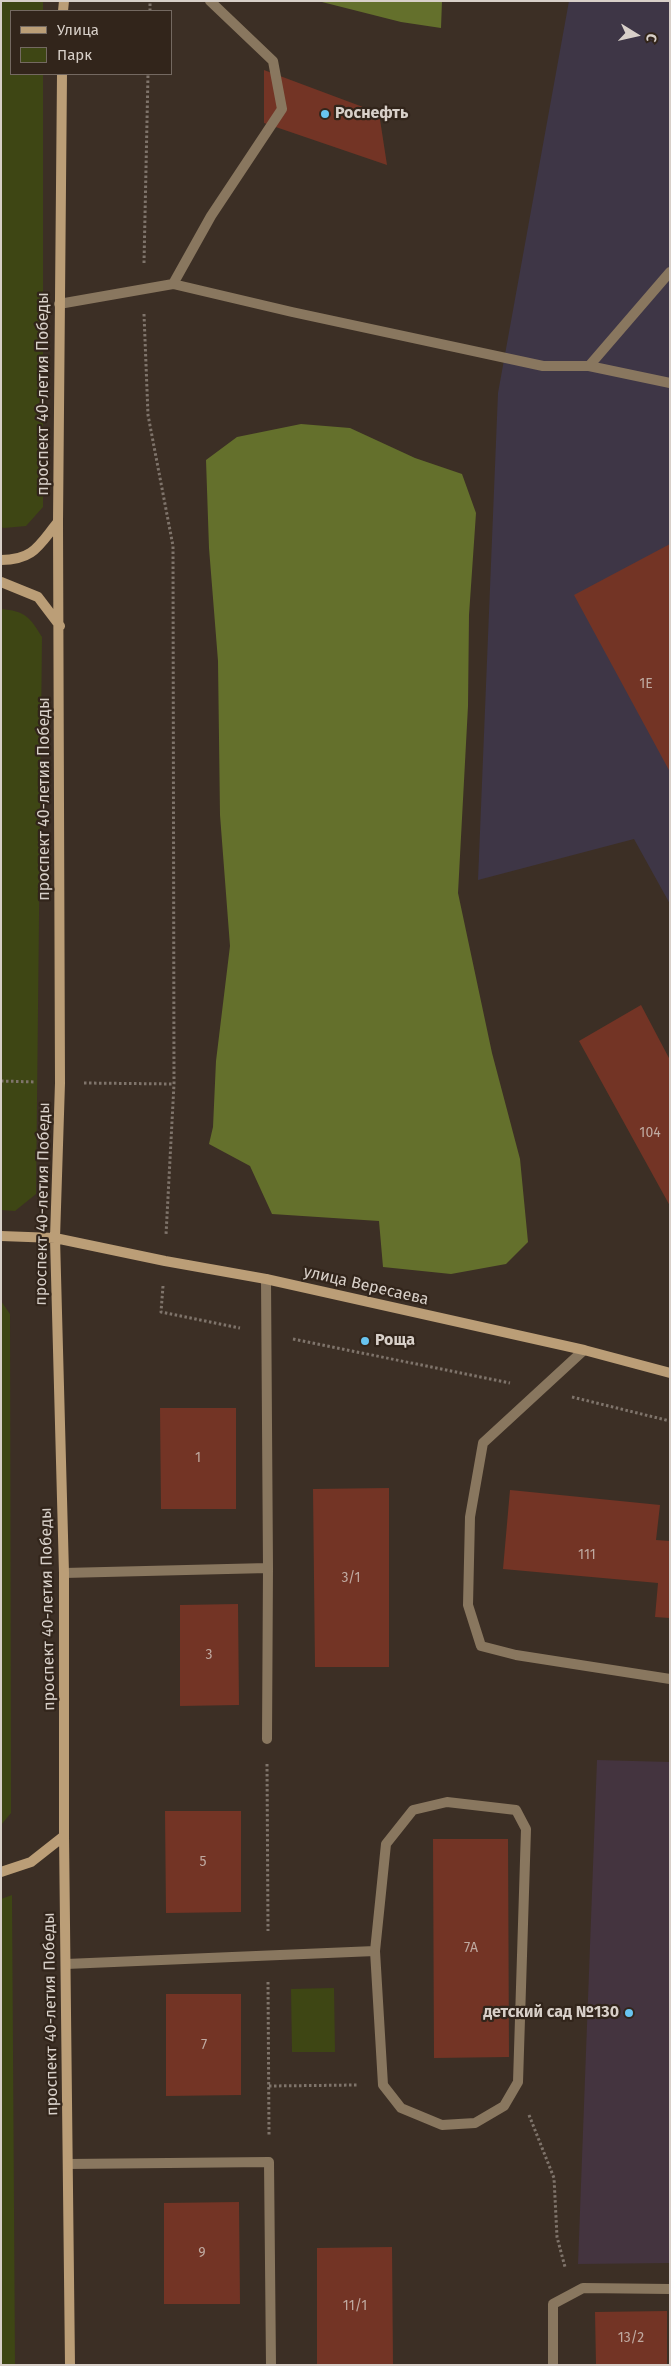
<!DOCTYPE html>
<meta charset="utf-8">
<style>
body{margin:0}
#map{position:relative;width:671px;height:2366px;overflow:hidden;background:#3c2f25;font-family:"Fira Sans",sans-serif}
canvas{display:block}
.frame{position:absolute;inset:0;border:2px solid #d8d0c9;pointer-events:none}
.legend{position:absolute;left:10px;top:10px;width:162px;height:65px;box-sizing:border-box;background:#32251b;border:1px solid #746961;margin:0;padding:6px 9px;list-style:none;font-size:15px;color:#d8d0c9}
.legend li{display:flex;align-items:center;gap:10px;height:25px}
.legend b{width:25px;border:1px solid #746961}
.north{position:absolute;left:611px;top:10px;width:50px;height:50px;-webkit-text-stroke:4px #32251b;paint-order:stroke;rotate:100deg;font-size:14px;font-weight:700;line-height:20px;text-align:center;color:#d8d0c9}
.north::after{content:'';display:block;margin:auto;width:18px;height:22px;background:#d8d0c9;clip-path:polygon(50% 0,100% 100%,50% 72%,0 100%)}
</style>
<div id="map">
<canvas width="671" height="2366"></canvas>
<div class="frame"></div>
<ul class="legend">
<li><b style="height:6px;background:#bb9e77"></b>Улица</li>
<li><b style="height:14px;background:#3e4614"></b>Парк</li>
</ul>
<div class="north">С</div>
</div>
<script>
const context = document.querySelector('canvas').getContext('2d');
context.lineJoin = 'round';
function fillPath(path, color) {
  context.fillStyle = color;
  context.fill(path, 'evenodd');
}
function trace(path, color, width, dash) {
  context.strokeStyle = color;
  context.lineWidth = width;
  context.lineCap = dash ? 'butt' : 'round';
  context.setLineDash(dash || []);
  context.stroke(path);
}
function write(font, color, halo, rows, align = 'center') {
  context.font = font + ' "Fira Sans",sans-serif';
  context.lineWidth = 4.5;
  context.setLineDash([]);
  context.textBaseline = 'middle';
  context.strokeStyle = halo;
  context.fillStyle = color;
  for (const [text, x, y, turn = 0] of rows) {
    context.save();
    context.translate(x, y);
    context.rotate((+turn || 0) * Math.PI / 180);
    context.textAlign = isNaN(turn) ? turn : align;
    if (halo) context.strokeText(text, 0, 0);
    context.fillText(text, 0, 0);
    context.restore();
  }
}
const industrial = new Path2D(`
 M569,1H670V904L634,839L478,880L498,393Z`);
const education = new Path2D(`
 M597,1760L670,1762V2263L578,2264Z`);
const green = new Path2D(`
 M1,1H43V11H11V74H43V507L26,526L4,528L1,527Z
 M1,609C25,611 30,617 42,637L36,1194L15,1211L1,1210Z
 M1,1301L10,1314L11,1813L1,1825Z
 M12,1895L15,2365H1V1899Z
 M334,1988L335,2052H292L291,1989Z`);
const forest = new Path2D(`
 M318,1H442L441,28L401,22Z
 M301,424L350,428L415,458L462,474L476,513L469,615L468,706L458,893L492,1053L520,1159L528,1242L506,1264L451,1274L383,1267L379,1221L272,1214L250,1166L209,1144L213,1127L216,1061L230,946L220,815L218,661L209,548L206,460L237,437Z`);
const building = new Path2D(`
 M264,70L379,113L387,165L264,123Z
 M670,544V772L574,595Z
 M641,1005L670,1060V1206L579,1041Z
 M160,1408H236V1509H161Z
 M389,1488V1667H315L313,1489Z
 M510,1490L660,1505L656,1540L670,1541V1618L655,1617L658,1583L503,1569Z
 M238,1604L239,1705L180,1706V1605Z
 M165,1811H241V1912L166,1913Z
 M433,1839H508L509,2057L434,2058Z
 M166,1994H241V2095L166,2096Z
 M239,2202L240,2304H164V2203Z
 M392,2247L393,2365H317V2248Z
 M667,2311V2365H596L595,2312Z`);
const path = new Path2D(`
 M150,11V1
 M144,263L148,74
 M144,314L148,415L173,546L174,1084L166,1235
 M1,1081L36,1082
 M84,1083L174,1084
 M163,1286L161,1312L240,1328
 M293,1339L510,1383
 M572,1397L670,1421
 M267,1764L268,1931
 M268,1982L269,2136
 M269,2086L357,2085
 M529,2115L554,2178L557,2237L565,2267`);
const service = new Path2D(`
 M173,284L292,312L543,366H589L670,383
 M59,304L173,284L211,216L282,109L273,61L210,1
 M589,366L670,272
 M266,1279L268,1568L267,1739
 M584,1350L483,1443L470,1517L468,1605L481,1646L516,1655L670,1679
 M64,1573L268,1568
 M66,1964L375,1951L383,2085L401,2108L442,2125L475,2123L504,2106L518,2082L526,1829L516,1810L447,1802L413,1810L386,1844L375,1951
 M68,2164L269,2162L271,2365
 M553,2365V2304L583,2288L670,2289`);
const secondary = new Path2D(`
 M63,11L64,1
 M62,74L58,522L60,1083L55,1238L64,1573V1836L70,2365
 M1,560C34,560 39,545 58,522
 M1,582L38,597L60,626
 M1,1236L55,1238L165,1261L266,1279L584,1350L670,1373
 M1,1872L31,1862L64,1836`);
const markers = [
 [325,114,5,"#68c4f0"],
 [365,1341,5,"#68c4f0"],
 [629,2013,5,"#68c4f0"]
];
const numberNames = [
 ["1Е",646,684],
 ["104",650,1133],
 ["1",198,1458],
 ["111",587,1555],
 ["3/1",351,1578],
 ["3",209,1655],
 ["5",203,1862],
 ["7А",471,1948],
 ["7",204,2045],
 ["9",202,2253],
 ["11/1",355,2306],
 ["13/2",631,2338]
];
const poiNames = [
 ["Роснефть",335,114],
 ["Роща",375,1341],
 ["детский сад №130",619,2013,"right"]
];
const streetNames = [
 ["проспект 40-летия Победы",44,394,-90],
 ["проспект 40-летия Победы",45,799,-90],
 ["проспект 40-летия Победы",43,1204,-89],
 ["улица Вересаева",366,1286,13],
 ["проспект 40-летия Победы",48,1609,-91],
 ["проспект 40-летия Победы",51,2014,-91]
];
fillPath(industrial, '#3e3646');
fillPath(education, '#44343f');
fillPath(green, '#3e4614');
fillPath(forest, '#64702c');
fillPath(building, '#733425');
trace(path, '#7f746b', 3, [2.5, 2.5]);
trace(service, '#89775f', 10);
trace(secondary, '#bb9e77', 10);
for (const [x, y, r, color] of markers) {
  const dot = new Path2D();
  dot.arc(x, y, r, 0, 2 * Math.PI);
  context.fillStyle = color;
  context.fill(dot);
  trace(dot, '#32251b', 2);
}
write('14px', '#bfa9a0', null, numberNames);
write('bold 16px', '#d8d0c9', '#32251b', poiNames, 'left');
write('16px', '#d8d0c9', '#32251b', streetNames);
</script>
